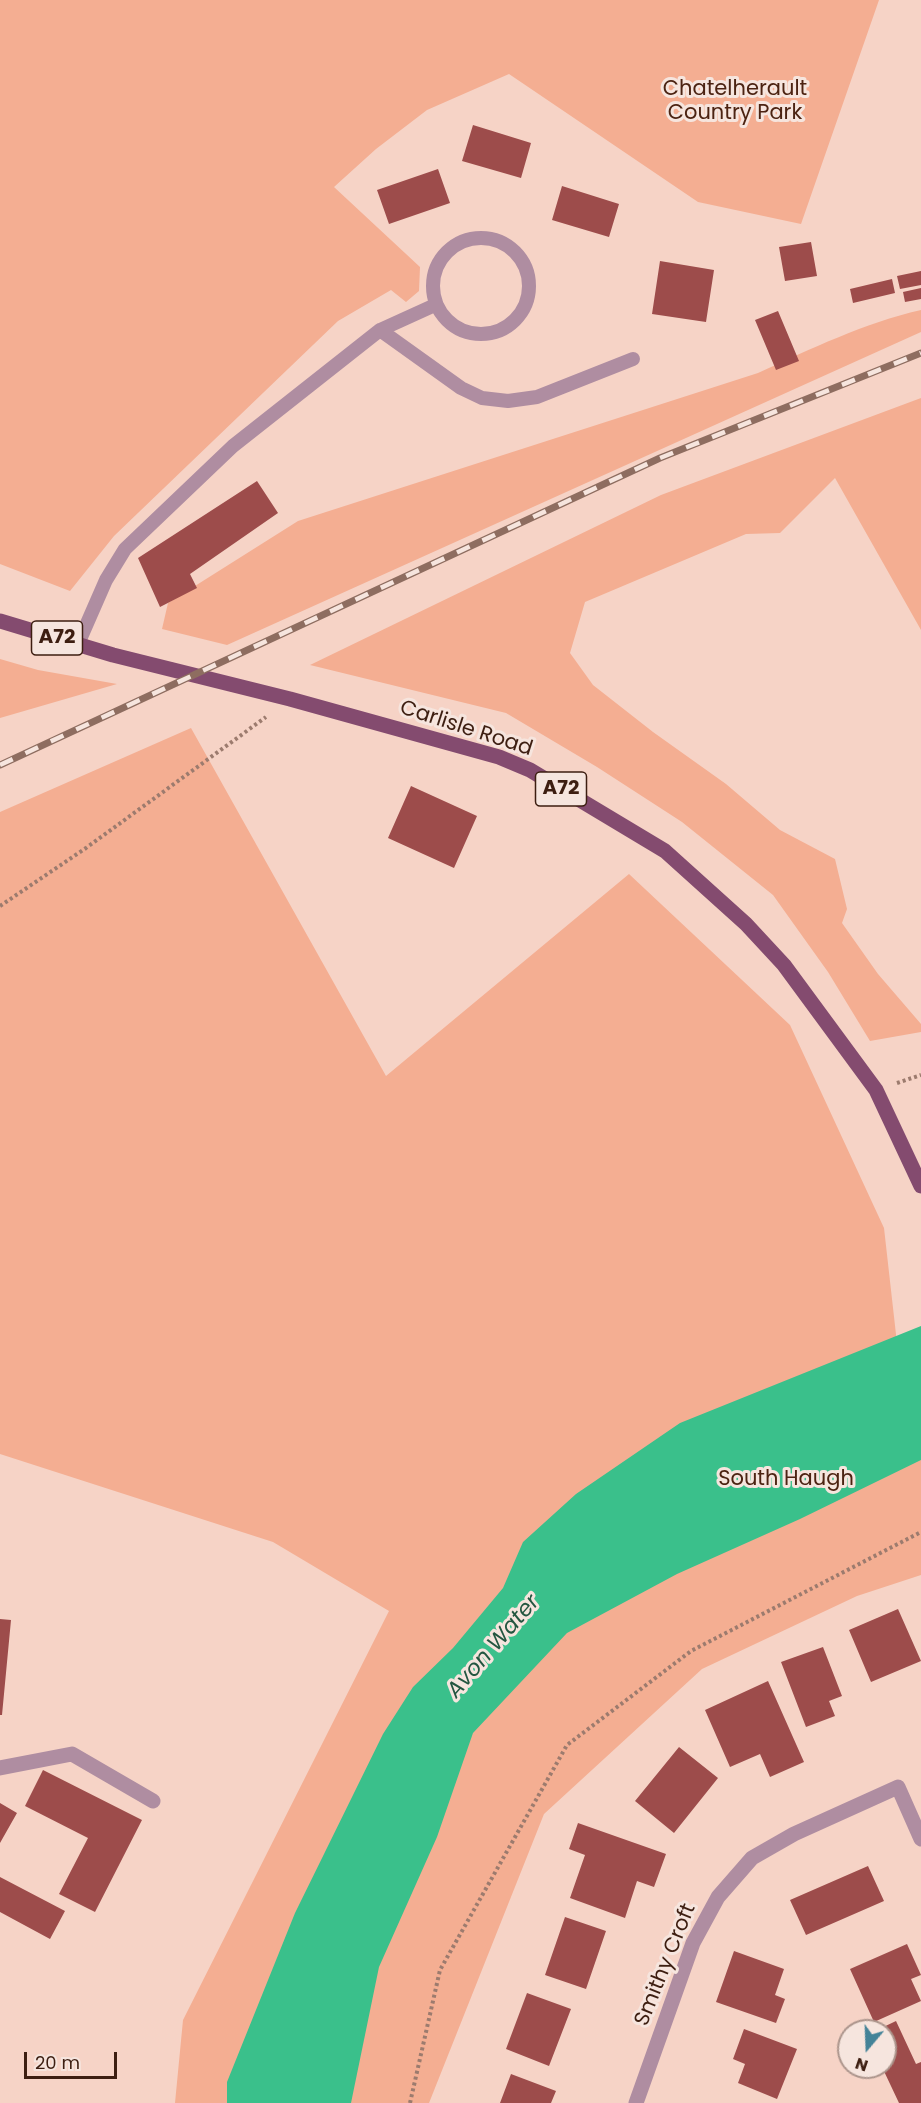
<!DOCTYPE html>
<style>
body{margin:0}
#map{position:relative;width:921px;height:2103px;overflow:hidden;background:#f6d3c6;font-family:Poppins,sans-serif}
canvas{display:block}
.north{position:absolute;left:837px;top:2019px;width:60px;height:60px;box-sizing:border-box;background:#f6e5de;border:2px solid #ac958c;border-radius:50%;rotate:199deg;font-size:16px;font-weight:700;line-height:24px;text-align:center;color:#3d1e11}
.north::after{content:'';display:block;margin:auto;width:21px;height:27px;background:#448398;clip-path:polygon(50% 0,100% 100%,50% 72%,0 100%)}
.scale{position:absolute;left:24px;top:2052px;width:93px;height:27px;box-sizing:border-box;border:3px solid #3d1e11;border-top:0;padding-left:8px;font-size:18px;line-height:21px;white-space:nowrap;color:#3d1e11;-webkit-text-stroke:4px #f6e5de;paint-order:stroke}
</style>
<div id="map">
<canvas width="921" height="2103"></canvas>
<div class="north">N</div>
<div class="scale">20 m</div>
</div>
<script>
const context = document.querySelector('canvas').getContext('2d');
context.lineJoin = 'round';
function fillPath(path, color) {
  context.fillStyle = color;
  context.fill(path, 'evenodd');
}
function trace(path, color, width, dash) {
  context.strokeStyle = color;
  context.lineWidth = width;
  context.lineCap = dash ? 'butt' : 'round';
  context.setLineDash(dash || []);
  context.stroke(path);
}
function write(font, color, halo, rows, align = 'center') {
  context.font = font + ' Poppins,sans-serif';
  context.lineWidth = 6;
  context.setLineDash([]);
  context.textBaseline = 'middle';
  context.strokeStyle = halo;
  context.fillStyle = color;
  for (const [text, x, y, turn = 0] of rows) {
    context.save();
    context.translate(x, y);
    context.rotate((+turn || 0) * Math.PI / 180);
    context.textAlign = isNaN(turn) ? turn : align;
    if (halo) context.strokeText(text, 0, 0);
    context.fillText(text, 0, 0);
    context.restore();
  }
}
const green = new Path2D(`
 M0,0H879L801,224L698,202L509,74L427,110L376,149L334,187L420,267L419,291L406,302L391,290L338,321L114,536L70,591L0,564Z
 M921,310V332L227,645L162,629L168,603L298,521L758,373C811,349 864,323 921,310Z
 M921,398V630L835,478L780,533L746,534L585,602L570,653L593,685L653,732L726,784L780,830L835,859L847,909L842,923L878,974L921,1024V1032L870,1041L828,972L773,895L682,822L597,767L506,713L310,665L661,495Z
 M0,659L38,670L117,684L0,718Z
 M191,728L386,1076L629,874L790,1025L884,1228L900,1370L921,1403V1575L857,1596L702,1669L544,1814L429,2103H175L183,2020L389,1611L273,1542L0,1454V812Z`);
const water = new Path2D(`
 M921,1326V1460L800,1519L677,1574L567,1633L473,1733L437,1837L379,1967L351,2103H227V2082L295,1913L383,1734L413,1687L453,1648L503,1588L523,1542L576,1494L680,1423Z`);
const building = new Path2D(`
 M473,125L531,143L521,178L462,161Z
 M438,169L450,203L389,224L377,190Z
 M562,186L619,204L609,237L552,220Z
 M811,242L817,276L785,281L779,247Z
 M660,261L714,270L706,322L652,314Z
 M921,271V285L900,289L897,276Z
 M892,279L895,293L853,303L850,289Z
 M921,288V299L905,302L903,292Z
 M778,311L799,361L776,370L755,320Z
 M257,481L278,513L190,574L197,588L160,607L138,558Z
 M411,786L477,816L454,868L388,838Z
 M898,1609L921,1661L871,1682L849,1630Z
 M0,1619L11,1620L2,1715H0Z
 M823,1647L842,1696L829,1701L835,1716L806,1727L781,1662Z
 M768,1681L804,1762L770,1777L760,1754L730,1767L705,1710Z
 M679,1747L718,1778L674,1833L635,1801Z
 M43,1770L142,1820L95,1912L59,1894L88,1838L25,1806Z
 M0,1803L17,1813L0,1843Z
 M578,1823L666,1854L654,1887L637,1881L625,1918L570,1898L585,1855L569,1849Z
 M868,1866L884,1901L806,1935L790,1900Z
 M0,1877L65,1911L50,1939L0,1912Z
 M565,1917L606,1931L586,1989L545,1975Z
 M907,1944L921,1975L911,1979L921,2001L874,2022L850,1969Z
 M734,1951L784,1969L775,1995L785,1999L776,2023L716,2002Z
 M527,1993L571,2009L549,2066L506,2049Z
 M896,2021L916,2064L921,2062V2103H899L882,2067H885V2031H875Z
 M744,2029L797,2049L777,2099L738,2083L745,2064L733,2059Z
 M511,2074L556,2091L551,2103H500Z`);
const path = new Path2D(`
 M0,906L86,848L266,717
 M897,1083L921,1075
 M410,2103L440,1970L567,1745L691,1651L921,1532`);
const lane = new Path2D(`
 M433 286a48 48 0 1 1 96 0a48 48 0 1 1-96 0Z
 M380,330L435,305
 M78,644L106,580L125,549L233,446L380,330L461,388L482,398L508,401L537,397L633,359`);
const street = new Path2D(`
 M0,1768L72,1754L153,1801
 M636,2103L693,1943L718,1897L752,1858L794,1834L898,1787L921,1839`);
const primary = new Path2D(`
 M0,621L113,655L290,699L499,757L530,770L665,851L746,924L784,965L876,1090L921,1186`);
const rail = new Path2D(`
 M0,765L660,458L921,353`);
const shields = [
 [57,638,51],
 [561,789,51]
];
const shieldNames = [
 ["A72",57,638],
 ["A72",561,789]
];
const parkNames = [
 ["Chatelherault",735,90],
 ["Country Park",735,114],
 ["South Haugh",786,1480]
];
const streetNames = [
 ["Carlisle Road",466,729,18],
 ["Smithy Croft",666,1965,-68]
];
const waterNames = [
 ["Avon Water",494,1647,-49]
];
fillPath(green, '#f4ae92');
fillPath(water, '#3ac08b');
fillPath(building, '#9d4c4b');
trace(path, '#9c7b6e', 4, [3, 3]);
trace(lane, '#af8da1', 14);
trace(street, '#af8da1', 15);
trace(primary, '#844b6f', 15);
trace(rail, '#8e6d60', 7);
trace(rail, '#f6e5de', 4.5, [14]);
for (const [x, y, w] of shields) {
  const box = new Path2D();
  box.roundRect(x - w / 2, y - 17, w, 34, 4.5);
  context.fillStyle = '#f6e5de';
  context.fill(box);
  trace(box, '#3d1e11', 1.5);
}
write('bold 20px', '#3d1e11', null, shieldNames);
write('21px', '#4c2312', '#f6e5de', parkNames);
write('21px', '#3d1e11', '#f6e5de', streetNames);
write('italic 22px', '#235640', '#f6e5de', waterNames);
</script>
